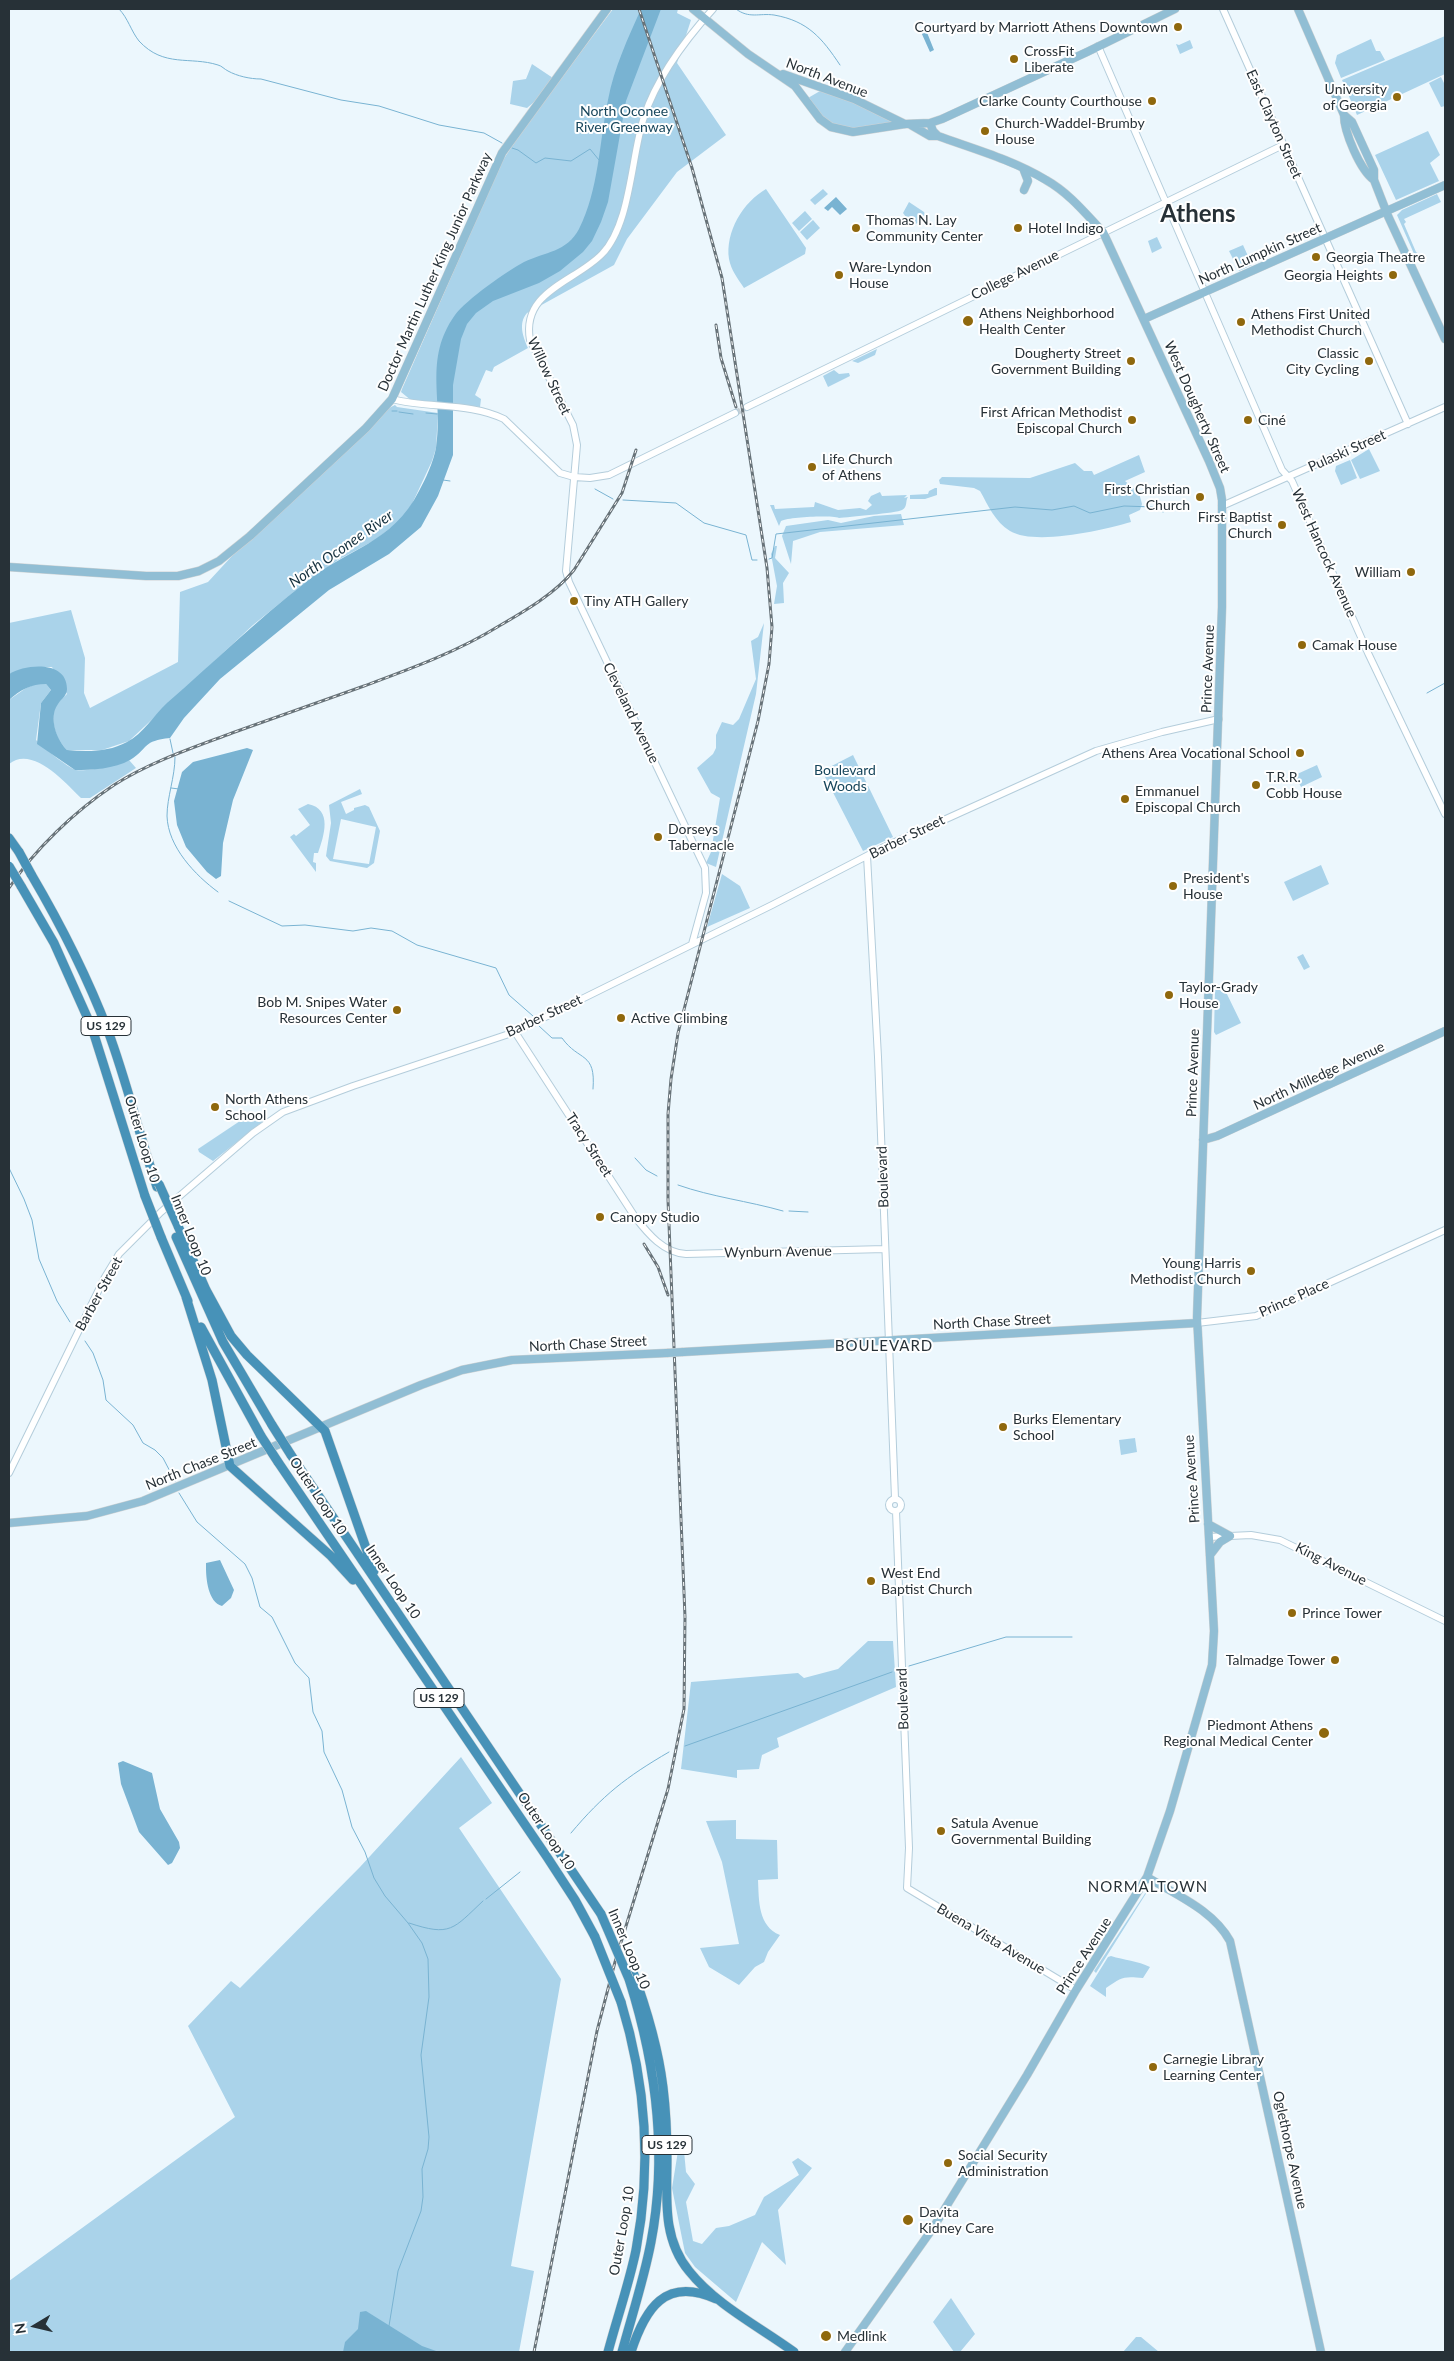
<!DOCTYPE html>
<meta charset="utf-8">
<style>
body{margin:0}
#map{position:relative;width:1454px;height:2361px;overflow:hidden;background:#ecf7fd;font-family:Lato,sans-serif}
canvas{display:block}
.frame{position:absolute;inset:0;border:10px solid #273137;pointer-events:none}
.north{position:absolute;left:10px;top:2301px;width:50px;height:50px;-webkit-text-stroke:4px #fff;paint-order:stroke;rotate:261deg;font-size:14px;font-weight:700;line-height:20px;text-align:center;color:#273137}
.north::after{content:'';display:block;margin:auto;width:18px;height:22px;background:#273137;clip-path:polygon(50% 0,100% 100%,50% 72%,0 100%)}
</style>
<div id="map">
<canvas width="1454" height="2361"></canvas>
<div class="frame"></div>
<div class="north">N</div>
</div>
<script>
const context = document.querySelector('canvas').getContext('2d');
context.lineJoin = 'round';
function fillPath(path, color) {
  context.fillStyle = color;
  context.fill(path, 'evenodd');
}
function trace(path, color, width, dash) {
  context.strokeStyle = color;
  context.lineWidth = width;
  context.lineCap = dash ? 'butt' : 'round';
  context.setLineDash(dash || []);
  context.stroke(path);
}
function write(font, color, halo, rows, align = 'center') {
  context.font = font + ' Lato,sans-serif';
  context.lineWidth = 4;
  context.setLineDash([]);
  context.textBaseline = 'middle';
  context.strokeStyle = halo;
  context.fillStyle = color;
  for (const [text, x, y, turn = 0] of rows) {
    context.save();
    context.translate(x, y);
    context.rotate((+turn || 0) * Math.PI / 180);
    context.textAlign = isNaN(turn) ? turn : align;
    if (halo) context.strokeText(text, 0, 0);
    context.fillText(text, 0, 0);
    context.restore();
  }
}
const green = new Path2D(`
 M613,9H678L677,13L691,20L677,63L726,135L677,172L627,239L614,265L527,313C518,323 523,337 528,348L494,367L492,372L486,370L475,395L481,399L480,407L412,401L401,392L402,389L501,163L524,128Z
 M1445,36V74L1357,115L1342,80Z
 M1371,39L1376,51H1380L1385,60L1341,78L1335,63L1337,55Z
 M1190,40L1193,48L1180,54L1176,44L1179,45Z
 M532,64L553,78L540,97L527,108L510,104L513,81L526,79Z
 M1441,77L1445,85V106L1441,107L1429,83Z
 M820,91L862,105L895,124C849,130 838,141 808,98Z
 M1428,131L1440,155L1430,163L1439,181L1396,200L1375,155Z
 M766,189L806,248L805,254L744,288C738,279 731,270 729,259C725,232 743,202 766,189Z
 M823,189L828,194L815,205L810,200Z
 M1437,194L1441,202L1404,219L1406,222L1404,224L1416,252L1419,254L1415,256L1397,215L1402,210Z
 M909,202L924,212L927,220L912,225L903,213Z
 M805,211L812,219L799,231L792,223Z
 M813,220L820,228L807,240L800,232Z
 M1157,237L1162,248L1152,253L1148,241Z
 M1243,245L1252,265L1239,271L1229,251Z
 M877,349L875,355L858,363L852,361Z
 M834,370L839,374L849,373L850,376L828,387L823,376Z
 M395,405L397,407L438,413L436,448L432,461L412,504L402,519L375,540L338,560L306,582L253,625L129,741L102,750H67C57,740 49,721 56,706C58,702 64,697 67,694L52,667H34L9,674V623L71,610L85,658L84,693L90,708L178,662L180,592L208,582L232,556L389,408Z
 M1369,449L1380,471L1360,479L1351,460Z
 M1139,455L1145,472L1125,481L1139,493L1142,504L1140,510L1129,515L1131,522C1104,530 1035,546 1010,531C995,522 988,505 980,491L974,488L940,484L939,480L942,477L1030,478L1075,463L1084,471H1092L1094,475Z
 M1350,460L1357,478L1341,485L1335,471L1336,466Z
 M935,488H937V495L925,499H910V495L928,494L929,491Z
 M880,492L882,496L907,495L904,498L908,497C905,501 908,507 902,510C897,513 848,517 839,518C830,515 790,517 781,521L779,526L770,505H774L775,509L814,507L815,502L838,510L860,508L866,510L872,505L868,501L871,496Z
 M901,514L904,525L820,532L793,541L791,564L782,536L786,526L828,520L841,523L874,516Z
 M775,546H777L775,558L789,573L783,583L784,603L774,604L777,586L771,554Z
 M764,623L756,694L716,867L706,863L711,852L720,798L711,793L697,768L713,754L716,748V735L722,722L733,725L739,719L756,679L751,641L758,637Z
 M36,684H46L51,690L41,703L36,740C44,748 67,767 76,770C87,772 120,765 129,760L136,768L90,798H81C65,782 32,745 9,764V700L26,688Z
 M853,755L893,837L863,851L822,771Z
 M1317,765L1322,777L1301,787L1295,775Z
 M360,789L362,794L341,802L346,814L354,810V808L365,805L369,807L380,831L374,863L367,868L330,861L326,856L331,823L329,805ZM341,819L376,827L369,864L333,859Z
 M308,804C333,809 324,836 318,853H314L313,862L316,863V872L290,837L294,834L296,836L310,825L298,809Z
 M1321,865L1329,884L1293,901L1284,882Z
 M722,874L740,886L750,908L707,927Z
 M1303,954L1310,967L1304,970L1297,957Z
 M1217,988H1224L1241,1023L1216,1035L1214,1032L1215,990Z
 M249,1115H261L266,1119L213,1161L199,1152L198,1149Z
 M1135,1438L1137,1452L1121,1455L1119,1440Z
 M868,1641H893L896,1687L777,1738L779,1747L762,1755L759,1769L737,1770V1778L681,1769L691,1682L798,1673L804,1678L838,1669Z
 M461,1757L492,1803L459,1828L561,1979L511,2266L534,2271L519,2352H9V2281L235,2117L188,2026L231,1981L240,1988L360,1867Z
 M736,1820V1839L777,1840L778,1879L758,1880C759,1901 758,1926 780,1935L768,1952L764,1962L755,1967L739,1985L709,1967L700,1948L739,1944L722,1862L706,1821Z
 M1146,1892H1147L1096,1973L1094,1971Z
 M1111,1956C1124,1960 1138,1961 1150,1967L1143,1978C1123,1976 1122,1977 1106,1988V1997L1090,1986L1108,1957Z
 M678,2151H684L686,2172L695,2184L686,2202L693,2241L702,2244L716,2228L729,2226L755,2215L764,2197L799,2175L792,2162L798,2158L812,2168L778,2210L786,2265L762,2242L736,2302L695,2267L685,2253L672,2188Z
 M951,2298L975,2334L960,2352H954L933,2322Z
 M1136,2337H1141L1159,2352H1123Z`);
const water = new Path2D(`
 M641,9H661L626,101L608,202L601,222L592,241L583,252L560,271L539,283L493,301L476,313L467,324L461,339L453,385V455L438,496L421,527L389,554L329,590L220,679L184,718L170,738C142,741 150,747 130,760C115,769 91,770 75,770L37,744L41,703L51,690L46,684C31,684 20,690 9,700V674C26,664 67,660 67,689C67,696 61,699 58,704C48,718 57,740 67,750C87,752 109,752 127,742C143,734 154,715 167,703C213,663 257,620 306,582C348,548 392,544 419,491C426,478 433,463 436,448C444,399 423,360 455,315C466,300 507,271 524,262C545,252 567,252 579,229C599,189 599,143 608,100C614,68 628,38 641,9Z
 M926,30L934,50L930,52L921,32Z
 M836,197L847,209L840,215L832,207L828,211L824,208Z
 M247,748L253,750L233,800L223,843L221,876L216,879L207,872L186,847L177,825L174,801L182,772L193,762Z
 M220,1560L234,1590L231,1598L222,1606C208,1602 206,1579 206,1567V1563Z
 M123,1761L152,1773L160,1809L179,1842L180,1848L172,1863L168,1865L139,1832L121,1784L118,1763Z
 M366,2311L422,2346L439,2352H343L345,2342L358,2329L360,2312Z`);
const stream = new Path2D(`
 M119,9C128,18 131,31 139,41C164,68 190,56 218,65C222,66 224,69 228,71C237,76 250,79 261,79L341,100L379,106L439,125L484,133L502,143
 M736,9C749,19 759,13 774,15C808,21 822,38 840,65
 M512,148L518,150L536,163L545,158L571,161L590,149L599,160
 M392,411H397
 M399,412L413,414
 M426,413L437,414
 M443,480L450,481
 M595,489L613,499
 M623,500L676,503L704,523L746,535L752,560H757
 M769,559L772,558L776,534L1015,507L1052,510L1074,506L1090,513L1124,506L1154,507L1163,512
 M1427,693L1445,683
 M170,739L173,753
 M175,757C175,777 167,797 167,816C168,847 195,875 218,892
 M171,788L179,789
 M229,901L282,926L305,925L353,931L371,928L392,931L417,945L496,968L509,995L533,1016
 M539,1026L552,1038H562C579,1062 596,1051 593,1089
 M635,1158L646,1170L657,1176
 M9,1168L24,1199L32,1220L39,1259L57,1301L70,1322
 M678,1185C712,1197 748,1201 783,1211
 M789,1211L808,1212
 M85,1341L93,1353L103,1380L106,1400L133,1425L143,1443L155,1450L163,1458L175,1481
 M179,1493L197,1522L245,1564L252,1578L260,1607L272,1617L295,1663L309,1678L313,1712L322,1731L324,1752L342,1790L352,1827L365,1852L374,1878L385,1896L408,1923L422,1943L428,1959L429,1997L421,2055L429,2137L428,2149L422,2169L423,2197L421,2211L398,2271L389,2326
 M909,1666L1006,1637H1072
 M685,1746L892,1672
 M571,1833C603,1795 626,1777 669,1752
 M486,1899L520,1872
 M409,1923C451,1937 453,1929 483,1901`);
const minorTunnel = new Path2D(`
 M735,413L747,407`);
const minor = new Path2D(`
 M1223,9L1408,424
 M1098,46L1282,470L1292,481L1368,653L1445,814
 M392,399C429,409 469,402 504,419L560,473L574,477L590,478L609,475L735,413
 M747,407L1283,145
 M1222,506L1445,407
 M867,856L878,1057L895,1498
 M692,944L706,893L705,868L569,582L566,571L577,445L573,425L530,340C521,291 575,282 602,254C631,224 631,156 644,117C657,77 686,39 713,9
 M515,1032L635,1217C648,1234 664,1253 686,1254L885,1249
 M1197,1323L1256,1316L1445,1230
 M9,1473L105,1277L119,1254L161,1212L253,1133L283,1112L353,1086L515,1032L772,905L882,848L1096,751L1162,732L1219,719
 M889 1505a6 6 0 1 1 12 0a6 6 0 1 1-12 0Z
 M896,1511L909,1848L907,1888L1076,1990
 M1209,1537L1251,1535L1280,1540L1445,1621`);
const major = new Path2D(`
 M693,9L748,54L795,86L820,119L831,127L853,132L905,124L930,123L942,119L1087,52L1175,9
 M1298,9L1344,115C1344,132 1360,170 1374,180
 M783,74L854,99L905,124
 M1344,115L1352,122L1374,170V180L1388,216L1445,339
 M911,125L930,136H938
 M1023,168L1028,181L1024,190
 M1144,319L1445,185
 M9,567L146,576H178L199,571L219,561L250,536L366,428L392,399L502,153L607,9
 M1203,1140L1217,1136L1445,1031
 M683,1352L1197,1323
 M9,1523L87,1516L143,1501L421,1385L462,1370L512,1360L667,1353
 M1208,1524L1230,1536
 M1210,1555L1220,1542L1230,1536
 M1147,1877C1176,1895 1213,1910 1230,1941L1321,2352
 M845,2352L933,2228L1027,2075L1076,1990L1147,1877L1170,1811L1212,1665L1214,1631L1197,1317L1222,607V500L1220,488L1209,461L1103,232C1085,213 1069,193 1046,180C1013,160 974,149 938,136L933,131L930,123`);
const highway = new Path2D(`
 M9,838L19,852
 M31,874C61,925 87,976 108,1031C127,1082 139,1135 157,1187
 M21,886L54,943L92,1028L145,1196
 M178,1226L206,1290L231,1336L247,1355L325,1431L374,1571
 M161,1237L188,1301
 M176,1237L223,1342L272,1425
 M186,1297L212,1380L230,1466L331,1556L353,1580
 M201,1327L261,1436
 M291,1455L601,1914
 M278,1462L547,1857L575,1900L595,1937
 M632,1969C646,2007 658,2046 663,2087C666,2111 667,2134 667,2159C667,2198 662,2238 689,2271C716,2305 760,2327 794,2352
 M608,2352C617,2318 629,2284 636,2250C652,2166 646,2083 621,2002
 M622,2352C632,2315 644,2279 651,2242C668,2153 656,2064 629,1979
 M631,2352C645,2309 665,2276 716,2299`);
const rail = new Path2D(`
 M716,325L721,358L736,407
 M9,888C35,849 75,811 114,785C150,762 192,748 232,733C276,717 320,702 364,686C410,669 457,652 499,626C525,611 556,593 574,570L622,493L636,450
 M644,1244L658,1267L668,1295
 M534,2352L597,2031L615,1962L668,1789L684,1709L685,1617L668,1200V1114L671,1079L678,1033L758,721L769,664L772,627L767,568L722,278L692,168L639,9`);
const majorBridge = new Path2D(`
 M667,1353L683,1352`);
const highwayBridge = new Path2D(`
 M19,852L31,874
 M9,866L21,886
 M159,1184L178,1226
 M145,1196L161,1237
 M272,1425L291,1455
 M261,1436L278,1462
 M601,1914L629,1979
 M595,1937L621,2002`);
const markers = [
 [1178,27,5,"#8f680d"],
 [1014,59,5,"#8f680d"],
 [1397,97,5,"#8f680d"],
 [1152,101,5,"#8f680d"],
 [985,131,5,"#8f680d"],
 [856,228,5,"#8f680d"],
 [1018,228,5,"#8f680d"],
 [1316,257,5,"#8f680d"],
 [839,275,5,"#8f680d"],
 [1393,275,5,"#8f680d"],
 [968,321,6,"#8f680d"],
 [1241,322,5,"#8f680d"],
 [1131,361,5,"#8f680d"],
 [1369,361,5,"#8f680d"],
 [1132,420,5,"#8f680d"],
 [1248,420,5,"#8f680d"],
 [812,467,5,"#8f680d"],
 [1200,497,5,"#8f680d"],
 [1282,525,5,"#8f680d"],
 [1411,572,5,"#8f680d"],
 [574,601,5,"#8f680d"],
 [1302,645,5,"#8f680d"],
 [1300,753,5,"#8f680d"],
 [1256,785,5,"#8f680d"],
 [1125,799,5,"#8f680d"],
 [658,837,5,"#8f680d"],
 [1173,886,5,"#8f680d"],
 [1169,995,5,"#8f680d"],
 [397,1010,5,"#8f680d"],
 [621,1018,5,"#8f680d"],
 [215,1107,5,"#8f680d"],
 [600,1217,5,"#8f680d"],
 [1251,1271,5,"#8f680d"],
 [1003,1427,5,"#8f680d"],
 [871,1581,5,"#8f680d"],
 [1292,1613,5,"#8f680d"],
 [1335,1660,5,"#8f680d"],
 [1324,1733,6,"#8f680d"],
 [941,1831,5,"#8f680d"],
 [1153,2067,5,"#8f680d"],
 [948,2163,5,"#8f680d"],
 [908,2220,6,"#8f680d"],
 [826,2336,6,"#8f680d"]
];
const shields = [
 [106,1026,50],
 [439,1698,50],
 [667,2145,50]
];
const shieldNames = [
 ["US 129",106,1026],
 ["US 129",439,1698],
 ["US 129",667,2145]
];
const poiNames = [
 ["Courtyard by Marriott Athens Downtown",1168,27,"right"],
 ["CrossFit",1024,51],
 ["Liberate",1024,67],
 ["University",1387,89,"right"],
 ["of Georgia",1387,105,"right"],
 ["Clarke County Courthouse",1142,101,"right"],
 ["Church-Waddel-Brumby",995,123],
 ["House",995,139],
 ["Thomas N. Lay",866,220],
 ["Community Center",866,236],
 ["Hotel Indigo",1028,228],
 ["Georgia Theatre",1326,257],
 ["Ware-Lyndon",849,267],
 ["House",849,283],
 ["Georgia Heights",1383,275,"right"],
 ["Athens Neighborhood",979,313],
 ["Health Center",979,329],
 ["Athens First United",1251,314],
 ["Methodist Church",1251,330],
 ["Dougherty Street",1121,353,"right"],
 ["Government Building",1121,369,"right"],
 ["Classic",1359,353,"right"],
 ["City Cycling",1359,369,"right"],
 ["First African Methodist",1122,412,"right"],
 ["Episcopal Church",1122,428,"right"],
 ["Ciné",1258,420],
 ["Life Church",822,459],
 ["of Athens",822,475],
 ["First Christian",1190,489,"right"],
 ["Church",1190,505,"right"],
 ["First Baptist",1272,517,"right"],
 ["Church",1272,533,"right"],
 ["William",1401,572,"right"],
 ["Tiny ATH Gallery",584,601],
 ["Camak House",1312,645],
 ["Athens Area Vocational School",1290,753,"right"],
 ["T.R.R.",1266,777],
 ["Cobb House",1266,793],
 ["Emmanuel",1135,791],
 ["Episcopal Church",1135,807],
 ["Dorseys",668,829],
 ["Tabernacle",668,845],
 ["President's",1183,878],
 ["House",1183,894],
 ["Taylor-Grady",1179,987],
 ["House",1179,1003],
 ["Bob M. Snipes Water",387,1002,"right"],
 ["Resources Center",387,1018,"right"],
 ["Active Climbing",631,1018],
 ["North Athens",225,1099],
 ["School",225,1115],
 ["Canopy Studio",610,1217],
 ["Young Harris",1241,1263,"right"],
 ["Methodist Church",1241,1279,"right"],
 ["Burks Elementary",1013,1419],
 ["School",1013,1435],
 ["West End",881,1573],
 ["Baptist Church",881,1589],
 ["Prince Tower",1302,1613],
 ["Talmadge Tower",1325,1660,"right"],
 ["Piedmont Athens",1313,1725,"right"],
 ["Regional Medical Center",1313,1741,"right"],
 ["Satula Avenue",951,1823],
 ["Governmental Building",951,1839],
 ["Carnegie Library",1163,2059],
 ["Learning Center",1163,2075],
 ["Social Security",958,2155],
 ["Administration",958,2171],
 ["Davita",919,2212],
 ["Kidney Care",919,2228],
 ["Medlink",837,2336]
];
const streetNames = [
 ["North Avenue",827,78,21],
 ["East Clayton Street",1274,124,66],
 ["North Lumpkin Street",1260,254,-24],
 ["Doctor Martin Luther King Junior Parkway",435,272,-66],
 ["College Avenue",1015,275,-26],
 ["Willow Street",549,376,65],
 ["West Dougherty Street",1197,407,66],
 ["Pulaski Street",1347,451,-24],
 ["West Hancock Avenue",1324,553,66],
 ["Prince Avenue",1208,669,-88],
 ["Cleveland Avenue",631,713,64],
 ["Barber Street",907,837,-26],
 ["Barber Street",544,1016,-25],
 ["Prince Avenue",1193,1073,-88],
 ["North Milledge Avenue",1319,1076,-25],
 ["Outer Loop 10",142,1139,73],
 ["Tracy Street",589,1145,57],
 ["Boulevard",883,1177,-92],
 ["Inner Loop 10",191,1235,68],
 ["Wynburn Avenue",778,1252,-1],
 ["Barber Street",99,1294,-61],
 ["Prince Place",1294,1298,-24],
 ["North Chase Street",992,1322,-3],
 ["North Chase Street",588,1344,-3],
 ["North Chase Street",201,1464,-22],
 ["Prince Avenue",1192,1479,-94],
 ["Outer Loop 10",318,1496,56],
 ["King Avenue",1331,1564,27],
 ["Inner Loop 10",393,1582,56],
 ["Boulevard",903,1699,-92],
 ["Outer Loop 10",546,1831,56],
 ["Buena Vista Avenue",991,1939,31],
 ["Inner Loop 10",629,1949,67],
 ["Prince Avenue",1084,1956,-57],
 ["Oglethorpe Avenue",1290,2150,78],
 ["Outer Loop 10",622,2231,-80]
];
const parkNames = [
 ["North Oconee",624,111],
 ["River Greenway",624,127],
 ["Boulevard",845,770],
 ["Woods",845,786]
];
const waterNames = [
 ["North Oconee River",341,549,-35]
];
const neighbourhoodNames = [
 ["BOULEVARD",884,1346],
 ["NORMALTOWN",1148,1887]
];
const townNames = [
 ["Athens",1198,214]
];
fillPath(green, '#aad3ea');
fillPath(water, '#79b3d2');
trace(stream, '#79b3d2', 1);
trace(minorTunnel, '#c5cfd5', 6, [6, 3]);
trace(minor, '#b4cddb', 8);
trace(major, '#cfd2d3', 9);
trace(highway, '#cfd2d3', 10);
trace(minor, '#fff', 6);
trace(major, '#91bed4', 8);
trace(highway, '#4792b8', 9);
trace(rail, '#687379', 3);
trace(rail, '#fff', 1, [4]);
trace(majorBridge, '#cfd2d3', 9, []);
trace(highwayBridge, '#cfd2d3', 10, []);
trace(majorBridge, '#91bed4', 8);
trace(highwayBridge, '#4792b8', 9);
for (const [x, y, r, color] of markers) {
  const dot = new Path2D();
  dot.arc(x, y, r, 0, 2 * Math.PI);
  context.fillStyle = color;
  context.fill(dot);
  trace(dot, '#fff', 2);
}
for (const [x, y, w] of shields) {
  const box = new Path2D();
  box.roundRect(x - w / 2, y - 9.5, w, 19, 4);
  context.fillStyle = '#fff';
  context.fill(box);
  trace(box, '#273137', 1);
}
write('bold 12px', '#273137', null, shieldNames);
write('14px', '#273137', '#fff', poiNames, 'left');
write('14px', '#273137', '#fff', streetNames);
write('14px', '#17465c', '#fff', parkNames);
write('italic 15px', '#14303e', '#fff', waterNames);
context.letterSpacing = '1px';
write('15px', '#273137', '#fff', neighbourhoodNames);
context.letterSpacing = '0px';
write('bold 24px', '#273137', '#fff', townNames);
</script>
